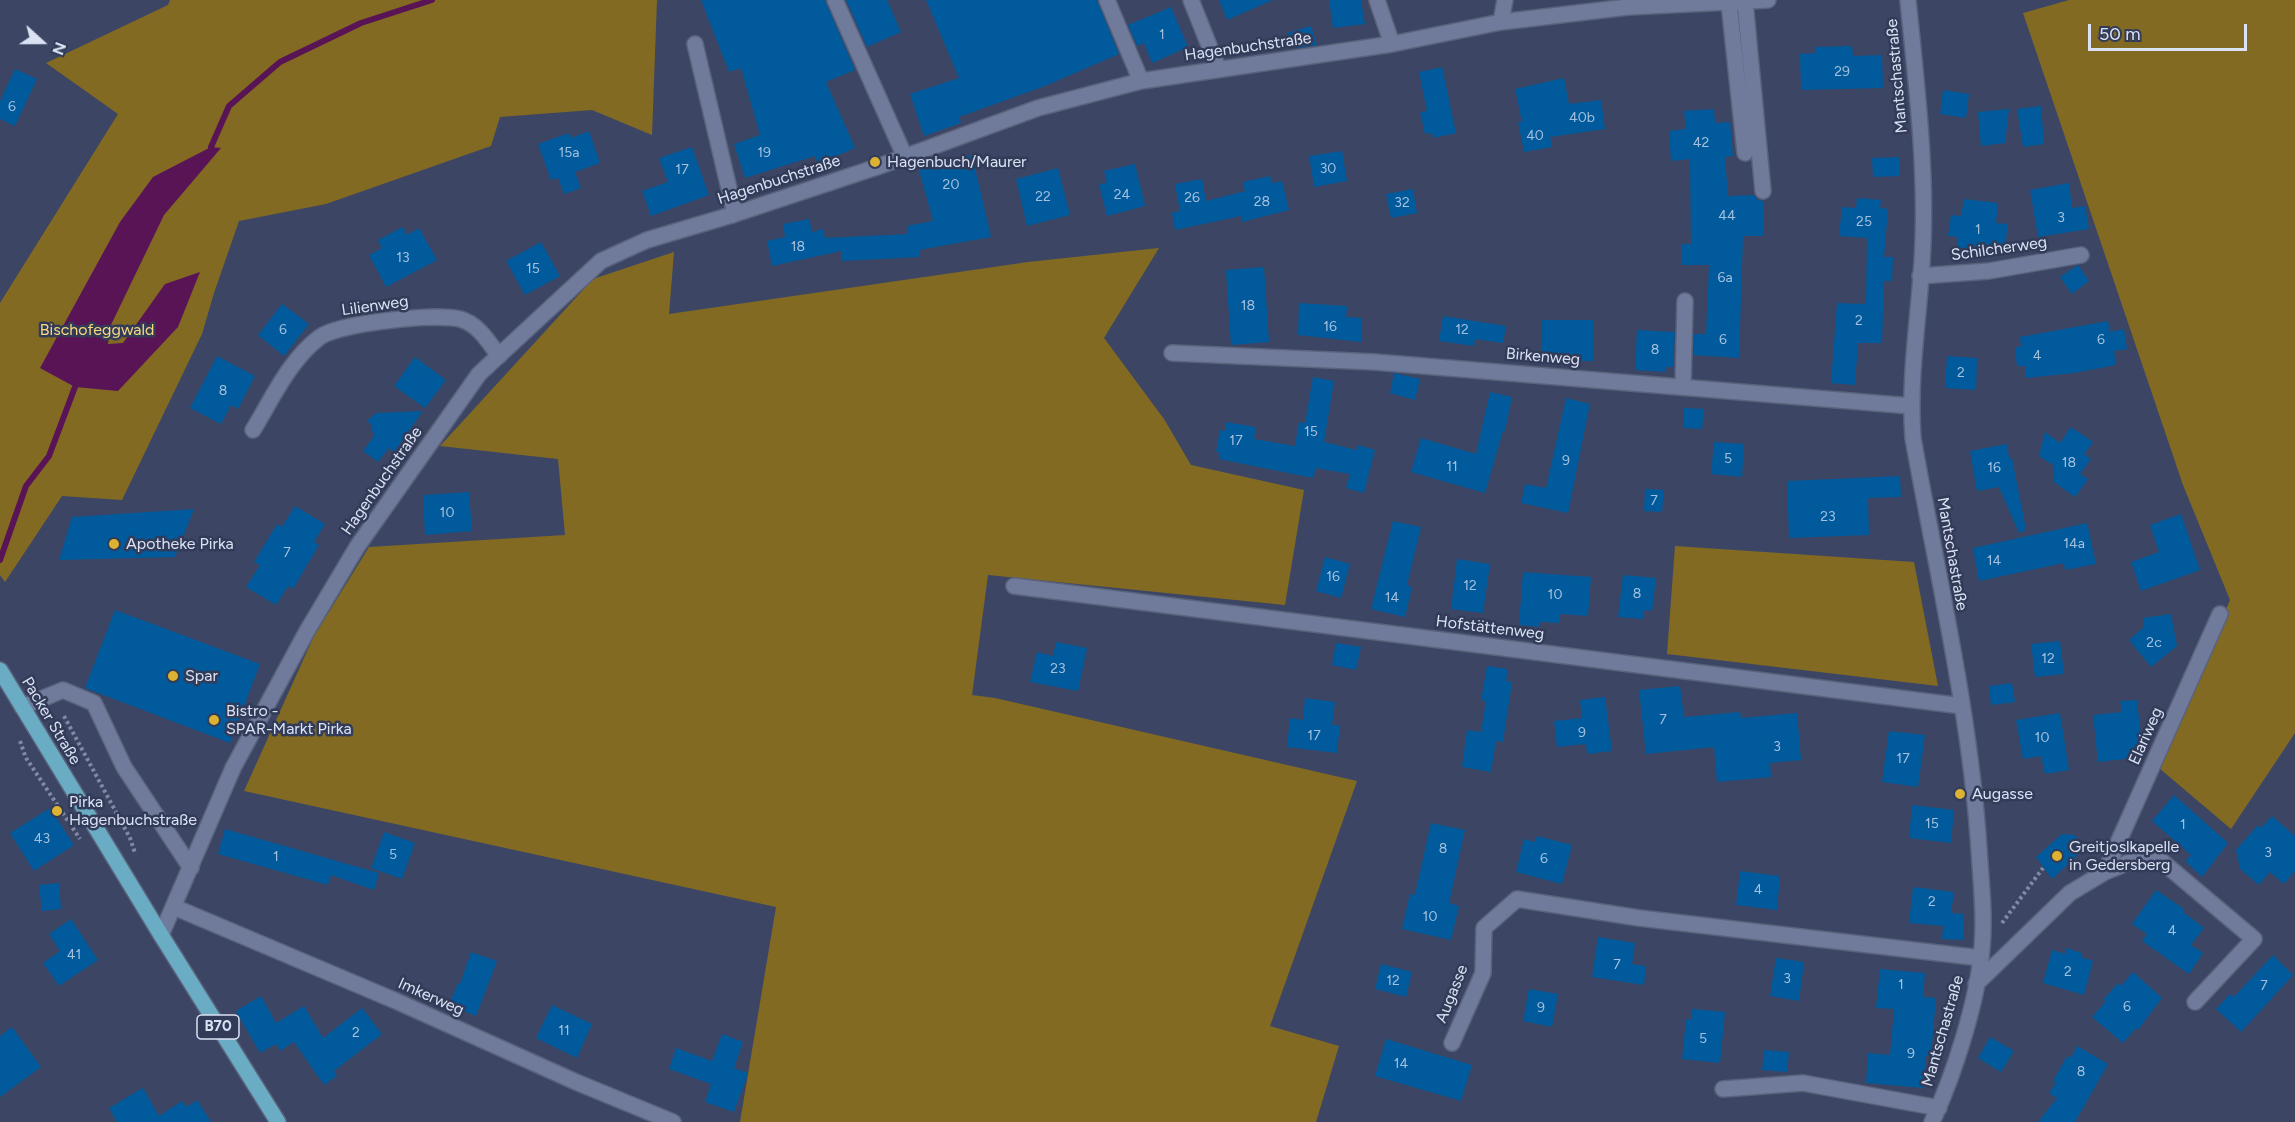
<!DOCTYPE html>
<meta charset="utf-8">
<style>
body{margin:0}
#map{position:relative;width:2295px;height:1122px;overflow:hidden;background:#3c4664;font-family:Figtree,sans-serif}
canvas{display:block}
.north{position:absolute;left:12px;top:12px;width:60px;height:60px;-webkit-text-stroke:4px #323b58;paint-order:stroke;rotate:111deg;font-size:16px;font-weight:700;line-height:24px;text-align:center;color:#dbe2f4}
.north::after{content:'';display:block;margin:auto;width:21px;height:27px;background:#dbe2f4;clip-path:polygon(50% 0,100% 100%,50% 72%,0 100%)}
.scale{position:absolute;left:2088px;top:24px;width:159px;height:27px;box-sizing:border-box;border:3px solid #dbe2f4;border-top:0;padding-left:8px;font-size:18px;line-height:21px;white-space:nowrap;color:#dbe2f4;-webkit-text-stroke:4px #323b58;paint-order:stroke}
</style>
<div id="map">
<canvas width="2295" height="1122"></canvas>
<div class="north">N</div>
<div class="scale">50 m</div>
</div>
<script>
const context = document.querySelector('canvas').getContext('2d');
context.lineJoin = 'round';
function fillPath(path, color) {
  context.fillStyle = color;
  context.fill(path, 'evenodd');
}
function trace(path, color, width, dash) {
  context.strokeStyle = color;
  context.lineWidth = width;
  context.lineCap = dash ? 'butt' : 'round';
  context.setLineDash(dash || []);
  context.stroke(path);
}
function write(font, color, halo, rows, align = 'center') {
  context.font = font + ' Figtree,sans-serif';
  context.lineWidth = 5;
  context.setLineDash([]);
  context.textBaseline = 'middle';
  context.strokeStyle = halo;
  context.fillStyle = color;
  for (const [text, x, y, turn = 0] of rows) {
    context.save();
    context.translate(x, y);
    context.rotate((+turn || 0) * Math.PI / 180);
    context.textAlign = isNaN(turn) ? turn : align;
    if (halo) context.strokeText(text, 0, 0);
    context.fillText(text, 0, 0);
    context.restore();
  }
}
const green = new Path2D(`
 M170,0H657L652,135L592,110L500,117L491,146L326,204L239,221L214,293L202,334L122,500L62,496L5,582L0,575V303L118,114L46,63L168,5Z
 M2069,0H2295V733L2231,829L2159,768L2230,600L2183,485L2023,13Z
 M1159,248L1104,338L1164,419L1191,465L1304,490L1285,605L988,575L972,695L995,698L1357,781L1270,1026L1339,1046L1316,1122H740L776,907L244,791L314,636L369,547L565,535L558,459L440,446L593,279L674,252L669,314L1028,262Z
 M1675,546L1914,562L1938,686L1667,654Z`);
const water = new Path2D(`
 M211,147L221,148L164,215L110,327L108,344L123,343L165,284L200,272L178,327L118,391L75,387L40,368L120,222L153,177Z`);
const stream = new Path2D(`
 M211,147L229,106L280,62L361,23L432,0
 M0,560L26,486L49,456L75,387`);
const building = new Path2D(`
 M701,0H825L855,70L826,82L855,148L818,164L815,156L745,178L734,144L760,135L741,68L729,72Z
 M846,0H887L901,32L867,47Z
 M926,0H1097L1119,54L1045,86L959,117L961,123L924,136L910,94L959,78Z
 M1219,0H1273L1227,20Z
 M1329,0H1361L1365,24L1333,28Z
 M1171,7L1188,47L1152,63L1144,43L1137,46L1128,25Z
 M1311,26L1317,45L1297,48L1287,33Z
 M1852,46L1853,56L1882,55L1883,88L1801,90L1800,54L1816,53V47Z
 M1442,67L1456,133L1433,138L1432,133L1425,134L1420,112L1427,111L1419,72Z
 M15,69L37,79L15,126L0,119V101Z
 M1564,78L1569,104L1601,100L1605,129L1550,137L1552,147L1524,152L1518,122H1522L1515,89Z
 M1943,90L1969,94L1966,118L1940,114Z
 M2041,106L2044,144L2023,147L2017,109Z
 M1714,109L1715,123L1730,122L1733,156L1725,157L1728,196L1754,195L1758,200L1764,201V236H1743L1739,358L1693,355L1694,334H1706L1709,265H1681V244H1691L1690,159L1671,161L1669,131L1686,129L1684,111Z
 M2009,109L2005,143L1981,146L1978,112Z
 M589,131L600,163L575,172L581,188L564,194L558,178L551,180L538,144L569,133L571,138Z
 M692,147L709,195L651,216L642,191L668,182L659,158Z
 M1342,151L1347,181L1314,187L1309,156Z
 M972,155L991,237L919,250L920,257L841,261V251L772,266L767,241L785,237L783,224L809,219L812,232L823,229L825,238L908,234L907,226L933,221L919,170Z
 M1899,157L1900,176L1873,177L1872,158Z
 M1135,164L1145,206L1107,216L1099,184L1107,183L1104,171Z
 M1058,168L1070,215L1027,226L1016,179Z
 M1270,176L1272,183L1282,181L1289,210L1242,222L1241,216L1175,230L1172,213L1180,211L1175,184L1202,179L1206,201L1245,191L1243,182Z
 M2069,183L2072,208L2085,206L2089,229L2038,237L2030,190Z
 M1413,189L1417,213L1391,218L1386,194Z
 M1857,198L1881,200L1880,208L1888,209L1884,257H1893L1892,281H1884L1882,343H1858L1855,385L1831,383L1837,303L1866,304L1867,238L1839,236L1842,207L1856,208Z
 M1964,199L1998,203L1996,223L2008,224L2005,247L1996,246L1995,257L1956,252L1958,237L1948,236L1951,215L1961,216Z
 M403,227L407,235L419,228L437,260L386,287L369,255L382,248L378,240Z
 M541,242L560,276L525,295L506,261Z
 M2078,265L2089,281L2072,294L2060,277Z
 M1264,267L1269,342L1231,345L1226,270Z
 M1299,303L1347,306L1346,317L1362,318L1361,342L1298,335Z
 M282,304L309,324L284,356L258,335Z
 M1443,316L1506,326L1503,343L1475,339L1474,346L1439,341Z
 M1542,320H1594V361H1542Z
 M2108,321L2110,332L2124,329L2127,349L2114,351L2116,365L2074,373L2026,378L2025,366H2017L2015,347H2021L2020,337Z
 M1637,330L1675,332L1673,367H1666L1665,372L1635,370Z
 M217,356L255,376L238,409L231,405L221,424L190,408Z
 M1947,356L1977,358L1976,390L1945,388Z
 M415,357L446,380L425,408L394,386Z
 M1394,373L1420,379L1415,400L1390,393Z
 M1313,377L1334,381L1324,442L1357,450L1358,445L1375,450L1364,493L1346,488L1350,474L1316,468L1313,478L1219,459L1220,452H1216L1220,430L1225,431L1226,422L1256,427L1254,439L1295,446L1299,422L1305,423Z
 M1490,392L1512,397L1505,431H1503L1485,493L1411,472L1421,438L1476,454Z
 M1566,398L1590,404L1568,513L1521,503L1525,484L1546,488Z
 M1684,408L1704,409L1702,429L1683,428Z
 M423,411L394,452L389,448L378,462L363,451L374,436L371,427L372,425L367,421L376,413Z
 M2071,427L2093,442L2084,454L2091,459L2080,474L2088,479L2075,497L2054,482L2053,465L2039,456L2045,432L2060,443Z
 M1714,442L1744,444L1742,477L1711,474Z
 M2007,444L2009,458H2012L2026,530L2019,533L1999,487L1977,491L1970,451Z
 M1900,476L1901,497L1868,498L1869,535L1789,538L1787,481Z
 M1645,489L1664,490L1662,512L1644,511Z
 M469,492L472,531L425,535L423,495Z
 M295,506L325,524L314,542L319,545L293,589L288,586L276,605L246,587L260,565L254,562L277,524L282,527Z
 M194,509L175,557L59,560L72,517Z
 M2181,514L2200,570L2141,591L2131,562L2159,552L2150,525Z
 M1393,521L1421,527L1407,585L1412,587L1405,617L1371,609Z
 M2087,523L2096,564L2065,570L2064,563L1979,581L1973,548Z
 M1325,557L1350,564L1341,598L1316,591Z
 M1457,559L1490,564L1483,613L1451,609Z
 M1523,572L1591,577L1588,616L1560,614L1559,623L1540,622V627L1519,625Z
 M1623,575L1656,578L1652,611L1643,610V619L1618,617Z
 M115,610L260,664L230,743L85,688Z
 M2171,614L2177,646L2151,667L2129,640L2144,627L2143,618Z
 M2060,641L2064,674L2035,677L2031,644Z
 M1056,642L1087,648L1078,691L1030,682L1037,652L1053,656Z
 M1336,643L1361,647L1356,670L1332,665Z
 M1487,666L1508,669L1506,681L1512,682L1503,742L1496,741L1491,772L1462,767L1467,730L1481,732L1486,701L1481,700Z
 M2012,683L2015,702L1991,705L1989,686Z
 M1680,686L1684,717L1740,712L1741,718L1797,713L1801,760L1770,763L1771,777L1717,782L1714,747L1646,754L1639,690Z
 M1605,697L1612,751L1587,754L1586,744L1557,747L1554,721L1582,718L1580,700Z
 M1305,698L1335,702L1332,725H1340L1337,753L1287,747L1290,718L1303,720Z
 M2137,700L2143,757L2098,762L2093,715L2122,712L2120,701Z
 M2060,713L2069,770L2045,774L2041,756L2023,759L2016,720Z
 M1889,731L1925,735L1918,787L1882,782Z
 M2174,795L2228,843L2202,877L2185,861L2191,855L2152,821Z
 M1912,805L1954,810L1951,843L1909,838Z
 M50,808L74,845L34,871L10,833Z
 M2272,816L2295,836V871L2284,884L2270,872L2259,885L2240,869L2236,850L2258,825L2261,828Z
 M1431,823L1465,830L1449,903L1459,906L1451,940L1402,929L1410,894L1415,895Z
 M225,829L379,873L374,890L331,875L328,885L218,854Z
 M384,832L415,843L402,879L371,868Z
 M2062,834L2075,835L2081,843L2078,855L2052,879L2036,857Z
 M1537,836L1572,845L1562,884L1516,872L1524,839L1535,842Z
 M1740,871L1780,876L1777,910L1736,905Z
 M59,883L61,909L42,911L39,885Z
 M1913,887L1954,892L1951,913L1964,914L1963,940L1942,939L1943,926L1909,923Z
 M2156,890L2184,909L2183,912L2204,928L2191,945L2203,953L2189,974L2142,941L2147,934L2132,924Z
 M71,919L98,960L59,986L43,963L60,951L49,934Z
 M1598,937L1635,943L1632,964L1646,966L1644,985L1592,977Z
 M2066,948L2082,953L2081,957L2093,961L2084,995L2043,983L2052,950L2065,954Z
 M471,952L497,961L476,1016L449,1005L458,983L460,984Z
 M2273,955L2293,975L2241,1032L2216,1009L2230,994L2234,997Z
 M1776,958L1804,962L1799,1001L1770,996Z
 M1381,964L1412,972L1406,997L1375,989Z
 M1880,969L1925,973L1923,997L1936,998L1931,1056H1926L1923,1088L1866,1083L1868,1053L1890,1055L1894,1009L1876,1008Z
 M2133,972L2162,998L2138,1030L2136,1028L2123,1043L2092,1017L2106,1001L2103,1000L2118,983L2121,986Z
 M1529,989L1558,994L1552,1027L1523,1021Z
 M261,996L276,1023L304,1006L323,1038L362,1008L382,1034L334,1071L337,1076L324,1085L294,1042L280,1051L276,1044L260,1053L236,1011Z
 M552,1005L592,1024L577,1058L536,1038Z
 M1692,1009L1725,1012L1720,1063L1682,1059L1686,1019L1691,1020Z
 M12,1027L41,1067L0,1097V1036Z
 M722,1034L743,1042L734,1068L748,1073L734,1112L705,1102L711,1084L669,1069L676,1048L712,1061Z
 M1990,1037L2014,1051L2001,1072L1978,1058Z
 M1386,1039L1472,1065L1461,1101L1375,1076Z
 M2077,1046L2108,1064L2075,1122H2038L2057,1098L2049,1093L2056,1082L2053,1081L2067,1056L2071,1058Z
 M1764,1050L1789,1052L1787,1072L1762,1070Z
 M143,1088L159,1116L182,1101L187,1107L197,1100L211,1122H117L109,1108Z`);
const path = new Path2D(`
 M64,716L130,838L135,853
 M20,741L26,758L80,839
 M2002,923L2043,868`);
const minor = new Path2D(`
 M835,0L905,157
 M1107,0L1141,81
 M1191,0L1218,68
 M1377,0L1392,44
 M1908,0C1916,80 1926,161 1923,242C1921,307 1908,372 1913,438C1937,574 1970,711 1979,849C1981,882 1985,915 1982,948C1978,1000 1954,1075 1932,1122
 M1745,2L1763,191
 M1729,3L1745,153
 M1501,22L1505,0
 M695,44L735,214
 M1920,276L1989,271L2081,255
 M1172,353L1375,362L1911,406
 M1683,386L1685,301
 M253,430C272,399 290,359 320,337C340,323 435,313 460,319C478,324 488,341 499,356
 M1014,586L1962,706
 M22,707L63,690L94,703L124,767L191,868
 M2105,872L2220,614
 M174,907L396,1001L576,1082L673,1122
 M161,935L233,768L307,631L357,547L479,374L601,261L647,240L735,214L877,167L1038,108L1141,81L1392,44L1501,22L1628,7L1768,0
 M1976,984L2070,893L2105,872L2152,853L2254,939L2195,1002
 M1452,1043L1483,973L1484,928L1517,899L1639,918L1981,958
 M1723,1089L1803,1083L1939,1108`);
const major = new Path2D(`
 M0,670L161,935L278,1122`);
const markers = [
 [875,162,6,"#dcb233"],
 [114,544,6,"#dcb233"],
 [173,676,6,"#dcb233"],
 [214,720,6,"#dcb233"],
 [1960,794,6,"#dcb233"],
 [57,811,6,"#dcb233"],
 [2057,856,6,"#dcb233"]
];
const numberNames = [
 ["1",1162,35],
 ["29",1842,72],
 ["6",12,107],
 ["40b",1582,118],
 ["40",1535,136],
 ["42",1701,143],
 ["15a",569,153],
 ["19",764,153],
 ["30",1328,169],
 ["17",682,170],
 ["20",951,185],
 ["24",1122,195],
 ["22",1043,197],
 ["26",1192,198],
 ["28",1262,202],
 ["32",1402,203],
 ["44",1727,216],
 ["3",2061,218],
 ["25",1864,222],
 ["1",1978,230],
 ["18",798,247],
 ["13",403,258],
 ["15",533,269],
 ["6a",1725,278],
 ["18",1248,306],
 ["2",1859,321],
 ["16",1330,327],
 ["6",283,330],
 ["12",1462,330],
 ["6",1723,340],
 ["6",2101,340],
 ["8",1655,350],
 ["4",2037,356],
 ["2",1961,373],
 ["8",223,391],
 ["15",1311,432],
 ["17",1236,441],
 ["5",1728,459],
 ["9",1566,461],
 ["18",2069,463],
 ["11",1452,467],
 ["16",1994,468],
 ["7",1654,501],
 ["10",447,513],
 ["23",1828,517],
 ["14a",2074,544],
 ["7",287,553],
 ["14",1994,561],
 ["16",1333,577],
 ["12",1470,586],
 ["8",1637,594],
 ["10",1555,595],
 ["14",1392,598],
 ["2c",2154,643],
 ["12",2048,659],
 ["23",1058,669],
 ["7",1663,720],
 ["9",1582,733],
 ["17",1314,736],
 ["10",2042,738],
 ["3",1777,747],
 ["17",1903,759],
 ["15",1932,824],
 ["1",2183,825],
 ["43",42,839],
 ["8",1443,849],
 ["3",2268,853],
 ["5",393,855],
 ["1",276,857],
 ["6",1544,859],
 ["4",1758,890],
 ["2",1932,902],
 ["10",1430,917],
 ["4",2172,931],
 ["41",74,955],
 ["7",1617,965],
 ["2",2068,972],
 ["3",1787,979],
 ["12",1393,981],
 ["1",1901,985],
 ["7",2264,986],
 ["6",2127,1007],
 ["9",1541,1008],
 ["11",564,1031],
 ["2",356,1033],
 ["5",1703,1039],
 ["9",1911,1054],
 ["14",1401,1064],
 ["8",2081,1072]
];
const shields = [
 [218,1027,42]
];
const shieldNames = [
 ["B70",218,1027]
];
const streetNames = [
 ["Hagenbuchstraße",1248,47,-8],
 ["Mantschastraße",1897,76,-95],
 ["Hagenbuchstraße",779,180,-18],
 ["Schilcherweg",1999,249,-8],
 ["Lilienweg",375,306,-8],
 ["Birkenweg",1543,357,5],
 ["Hagenbuchstraße",382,481,-55],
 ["Mantschastraße",1952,554,80],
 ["Hofstättenweg",1490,628,7],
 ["Packer Straße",51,721,59],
 ["Elariweg",2146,736,-66],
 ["Augasse",1452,994,-68],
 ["Imkerweg",431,997,24],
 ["Mantschastraße",1943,1031,-74]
];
const poiNames = [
 ["Hagenbuch/Maurer",887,162],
 ["Apotheke Pirka",126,544],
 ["Spar",185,676],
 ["Bistro -",226,711],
 ["SPAR-Markt Pirka",226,729],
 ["Augasse",1972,794],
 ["Pirka",69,802],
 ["Hagenbuchstraße",69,820],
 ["Greitjoslkapelle",2069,847],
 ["in Gedersberg",2069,865]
];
const parkNames = [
 ["Bischofeggwald",97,330]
];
fillPath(green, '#826a23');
fillPath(water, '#591456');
trace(stream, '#591456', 6);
fillPath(building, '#015a9b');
trace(minor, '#5a637c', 18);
trace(major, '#5a637c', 18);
trace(path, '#818aa2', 4, [3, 3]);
trace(minor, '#707b9c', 15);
trace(major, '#69acc4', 15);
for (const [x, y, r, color] of markers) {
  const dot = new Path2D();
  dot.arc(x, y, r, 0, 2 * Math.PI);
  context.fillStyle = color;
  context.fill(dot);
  trace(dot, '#323b58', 2);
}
write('14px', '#a4c0de', null, numberNames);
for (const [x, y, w] of shields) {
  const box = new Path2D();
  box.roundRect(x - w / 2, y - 12, w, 24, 4.5);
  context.fillStyle = '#323b58';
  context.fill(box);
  trace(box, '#dbe2f4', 1.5);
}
write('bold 15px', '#dbe2f4', null, shieldNames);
write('16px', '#dbe2f4', '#323b58', streetNames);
write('16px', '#dbe2f4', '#323b58', poiNames, 'left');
write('16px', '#f9d87f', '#323b58', parkNames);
</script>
